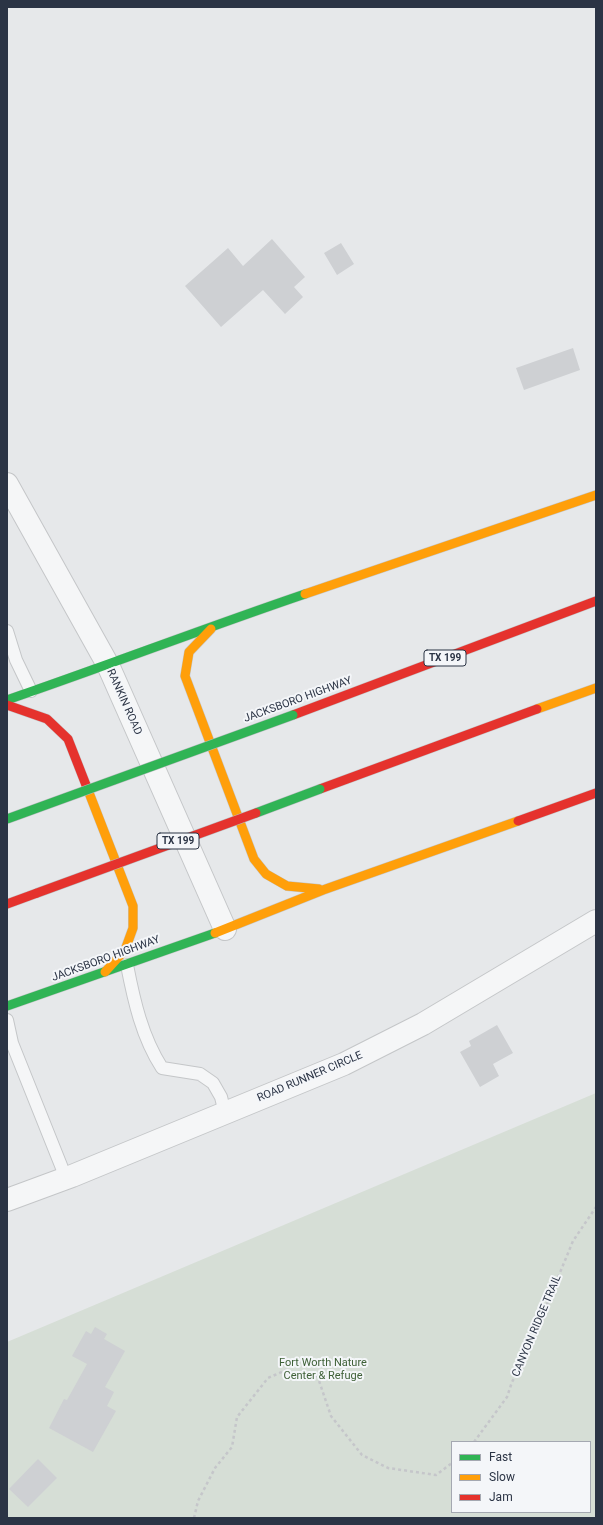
<!DOCTYPE html>
<style>
body{margin:0}
#map{position:relative;width:603px;height:1525px;overflow:hidden;background:#e6e8ea;font-family:Roboto,sans-serif}
canvas{display:block}
.frame{position:absolute;inset:0;border:8px solid #2b3445;pointer-events:none}
.legend{position:absolute;left:451px;top:1441px;width:140px;height:72px;box-sizing:border-box;background:#f4f6f9;border:1px solid #a4a8b1;margin:0;padding:5px 7px;list-style:none;font-size:12px;color:#2b3445}
.legend li{display:flex;align-items:center;gap:8px;height:20px}
.legend b{width:20px;border:1px solid #a4a8b1}
</style>
<div id="map">
<canvas width="603" height="1525"></canvas>
<div class="frame"></div>
<ul class="legend">
<li><b style="height:5px;background:#30b455"></b>Fast</li>
<li><b style="height:5px;background:#ff9f0a"></b>Slow</li>
<li><b style="height:5px;background:#e5322d"></b>Jam</li>
</ul>
</div>
<script>
const context = document.querySelector('canvas').getContext('2d');
context.lineJoin = 'round';
function fillPath(path, color) {
  context.fillStyle = color;
  context.fill(path, 'evenodd');
}
function trace(path, color, width, dash) {
  context.strokeStyle = color;
  context.lineWidth = width;
  context.lineCap = dash ? 'butt' : 'round';
  context.setLineDash(dash || []);
  context.stroke(path);
}
function write(font, color, halo, rows, align = 'center') {
  context.font = font + ' Roboto,sans-serif';
  context.lineWidth = 4;
  context.setLineDash([]);
  context.textBaseline = 'middle';
  context.strokeStyle = halo;
  context.fillStyle = color;
  for (const [text, x, y, turn = 0] of rows) {
    context.save();
    context.translate(x, y);
    context.rotate((+turn || 0) * Math.PI / 180);
    context.textAlign = isNaN(turn) ? turn : align;
    if (halo) context.strokeText(text, 0, 0);
    context.fillText(text, 0, 0);
    context.restore();
  }
}
const green = new Path2D(`
 M596,1093V1518H7V1342ZM452,1442H590V1512H452Z`);
const building = new Path2D(`
 M272,239L305,277L294,287L303,297L285,314L263,290L221,327L185,286L228,248L243,266Z
 M341,243L354,264L337,275L324,253Z
 M573,348L580,370L524,390L516,368Z
 M497,1025L513,1053L493,1064L499,1076L480,1087L460,1052L471,1046L469,1041Z
 M95,1327L107,1334L104,1339L125,1351L105,1387L114,1392L107,1406L116,1411L93,1452L49,1428L64,1399L67,1400L87,1364L72,1356L86,1331L91,1334Z
 M38,1459L57,1478L28,1507L9,1489Z`);
const path = new Path2D(`
 M474,1442L507,1397L512,1382L524,1360L573,1241L596,1207
 M194,1518L198,1501L215,1468L232,1447L237,1417L268,1378L286,1370L296,1378L317,1375L331,1416L362,1455L388,1468L436,1475L452,1463`);
const lane = new Path2D(`
 M7,631L16,660L31,691
 M127,965C134,1001 142,1037 162,1068L200,1074L213,1083L221,1097L225,1113
 M7,1020L12,1043L66,1178`);
const street = new Path2D(`
 M7,484L108,665L225,929
 M7,1200L72,1176L344,1064L423,1024L596,921`);
const fast = new Path2D(`
 M7,700C106,666 205,628 305,594
 M7,1006L215,933`);
const slow = new Path2D(`
 M305,594L596,495
 M211,629L189,652L185,676L254,859L266,874L287,886L319,889
 M537,709L596,688
 M86,785L133,906V928L125,950L105,972
 M215,933L323,890L518,821`);
const jam = new Path2D(`
 M7,705L47,719L68,739L86,785
 M293,715L596,601
 M320,789L537,709
 M518,821L596,793
 M7,904L37,893`);
const fastBridge = new Path2D(`
 M256,813L320,789
 M7,819L293,715`);
const jamBridge = new Path2D(`
 M37,893L256,813`);
const shields = [
 [445,658,42],
 [178,841,42]
];
const shieldNames = [
 ["TX 199",445,658],
 ["TX 199",178,841]
];
const streetNames = [
 ["JACKSBORO HIGHWAY",298,700,-20],
 ["RANKIN ROAD",124,702,66],
 ["JACKSBORO HIGHWAY",106,959,-20],
 ["ROAD RUNNER CIRCLE",310,1077,-23],
 ["CANYON RIDGE TRAIL",537,1326,-67]
];
const parkNames = [
 ["Fort Worth Nature",323,1363],
 ["Center & Refuge",323,1376]
];
fillPath(green, '#d6ded6');
fillPath(building, '#ced0d3');
trace(lane, '#c4c6c8', 14);
trace(street, '#c4c6c8', 24);
trace(fast, '#c4c6c8', 10);
trace(slow, '#c4c6c8', 10);
trace(jam, '#c4c6c8', 10);
trace(path, '#c5c6ca', 2.5, [3, 3]);
trace(lane, '#f5f6f7', 12);
trace(street, '#f5f6f7', 22);
trace(fast, '#30b455', 9);
trace(slow, '#ff9f0a', 9);
trace(jam, '#e5322d', 9);
trace(fastBridge, '#b8bbbf', 10, []);
trace(jamBridge, '#b8bbbf', 10, []);
trace(fastBridge, '#30b455', 9);
trace(jamBridge, '#e5322d', 9);
for (const [x, y, w] of shields) {
  const box = new Path2D();
  box.roundRect(x - w / 2, y - 8, w, 16, 3);
  context.fillStyle = '#f4f6f9';
  context.fill(box);
  trace(box, '#2b3445', 1);
}
write('bold 10px', '#2b3445', null, shieldNames);
write('11px', '#2b3445', '#f4f6f9', streetNames);
write('11px', '#3f6138', '#f4f6f9', parkNames);
</script>
